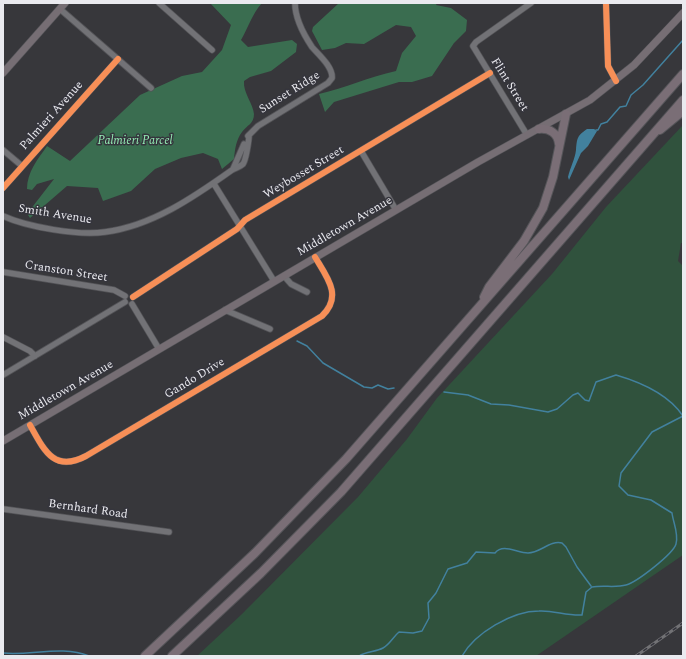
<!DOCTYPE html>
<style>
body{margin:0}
#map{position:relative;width:686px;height:659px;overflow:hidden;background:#37373b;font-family:Spectral,serif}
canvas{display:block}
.frame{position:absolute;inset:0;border:4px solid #eaeaef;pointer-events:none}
</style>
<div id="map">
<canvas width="686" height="659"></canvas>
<div class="frame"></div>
</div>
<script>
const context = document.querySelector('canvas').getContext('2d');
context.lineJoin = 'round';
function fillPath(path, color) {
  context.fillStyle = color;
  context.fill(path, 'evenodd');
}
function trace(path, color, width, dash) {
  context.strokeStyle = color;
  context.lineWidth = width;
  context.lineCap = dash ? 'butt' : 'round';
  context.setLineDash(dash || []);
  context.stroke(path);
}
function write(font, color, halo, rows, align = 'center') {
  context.font = font + ' Spectral,serif';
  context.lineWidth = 3;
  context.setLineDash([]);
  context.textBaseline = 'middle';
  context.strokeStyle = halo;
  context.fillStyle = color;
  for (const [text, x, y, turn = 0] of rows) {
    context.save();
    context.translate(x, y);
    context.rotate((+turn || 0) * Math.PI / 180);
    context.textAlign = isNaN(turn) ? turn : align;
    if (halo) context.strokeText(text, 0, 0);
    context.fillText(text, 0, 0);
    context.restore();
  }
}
const green = new Path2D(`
 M683,125V243H681L678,261L683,266V555L536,656H197L242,614L358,497L407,439L437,398L552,274L606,207Z`);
const forest = new Path2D(`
 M210,3H262C252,14 248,28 241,40L248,47L292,40L297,44L296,52L271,71L250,77L244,81C243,93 253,103 254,114C254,124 247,125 242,132C236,140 235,149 234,159L222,169L218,159L203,153L181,158L155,169L131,191L103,201L98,188L67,186L30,218L28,215L30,210L54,179L37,184L32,190L27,189C27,172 38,159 47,146L70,161L140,95L182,76L202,72L222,50L231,25Z
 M339,3H437L436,5L451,8L467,20L466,31L454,43L432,76L412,82H399L334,102L325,112L319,94C345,88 369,77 396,71L402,53L416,36L411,27L396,25L364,44L346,43L335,48L322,50L312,31L313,27Z`);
const water = new Path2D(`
 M587,129H594L597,131L588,146L581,153L569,180L568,177C570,168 575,159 576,150C577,138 577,136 587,129Z`);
const stream = new Path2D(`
 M596,130H598L601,124L607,122L620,107L626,106L631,95L643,85L683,40
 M297,341L307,346L323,363L364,387L372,388L378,385L388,389L394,388
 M444,392L468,395L491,404L509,405L548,412L557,409L573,395L578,393L585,400L589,401L596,382L616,375C640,382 669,395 683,416
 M3,653C31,656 62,645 89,656
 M359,656C366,651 376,652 383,648C390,644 393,637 399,632L413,633L422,631L429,618L428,603L436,593L448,569L467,563L476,552L495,553C503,543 517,553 528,553C540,553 550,540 562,543L566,547L577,567L591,586
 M462,656C475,633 512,611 539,611C553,610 567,616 582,615L586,592L592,587C603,585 616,588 626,585C637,582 673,554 676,544C679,534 673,522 672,513L651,500L628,495L619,486L621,473L652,432L683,416`);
const minor = new Path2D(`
 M159,3L212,50
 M606,3L608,66L616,81
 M60,9L151,88
 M527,135L473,46L476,42L531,3
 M248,136L258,126L328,83L332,78C333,67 319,55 312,47C304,35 295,18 295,3
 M3,150L22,166
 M361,151L396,210
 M233,169L244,144
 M214,184L274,281
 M3,188L118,59
 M3,216C27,227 79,236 105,232C152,226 194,197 232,170C235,168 240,167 243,164C246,160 249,140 249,135
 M3,272L114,290L125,296
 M284,276L291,284L307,292
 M133,297L237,229L245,220L490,73
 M132,304L159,349
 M225,310L270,329
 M3,337L30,351L35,356
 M3,375L125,302
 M30,425C44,450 54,473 86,456L322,316C343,296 327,277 315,257
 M3,509L169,532`);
const major = new Path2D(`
 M3,73L65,3
 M3,441L478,162L590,100L634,65L683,13`);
const highway = new Path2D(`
 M539,129C549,128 558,133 559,144
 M660,130L683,111
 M484,297L489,287L524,241L543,208L553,177L566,114
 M145,656L255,553L346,459L683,74
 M172,656L261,573L341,492L683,100`);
const rail = new Path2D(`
 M636,656L683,623`);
const cycleway = new Path2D(`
 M606,3L608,66L616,81
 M3,188L118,59
 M133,297L237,229L245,220L490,73
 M30,425C44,450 54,473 86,456L322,316C343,296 327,277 315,257`);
const streetNames = [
 ["Flint Street",509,85,58],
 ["Sunset Ridge",290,93,-32],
 ["Palmieri Avenue",52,116,-48],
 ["Weybosset Street",304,173,-31],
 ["Smith Avenue",55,215,9],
 ["Middletown Avenue",345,227,-30],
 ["Cranston Street",66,272,9],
 ["Gando Drive",195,379,-31],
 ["Middletown Avenue",66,391,-30],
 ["Bernhard Road",88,510,8]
];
const parkNames = [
 ["Palmieri Parcel",135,142]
];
fillPath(green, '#30523d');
fillPath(forest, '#3a6d50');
fillPath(water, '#42819e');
trace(stream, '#42819e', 1.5);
trace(minor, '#545458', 7);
trace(major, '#545458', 8);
trace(highway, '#545458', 10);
trace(minor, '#727276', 5.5);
trace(major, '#766e74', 7);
trace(highway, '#7a6e76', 8);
trace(rail, '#727275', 3);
trace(rail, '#35353d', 1.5, [4.5]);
trace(cycleway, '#f78f57', 6);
write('12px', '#eaeaef', '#35353d', streetNames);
write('italic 12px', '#95edb5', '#35353d', parkNames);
</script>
